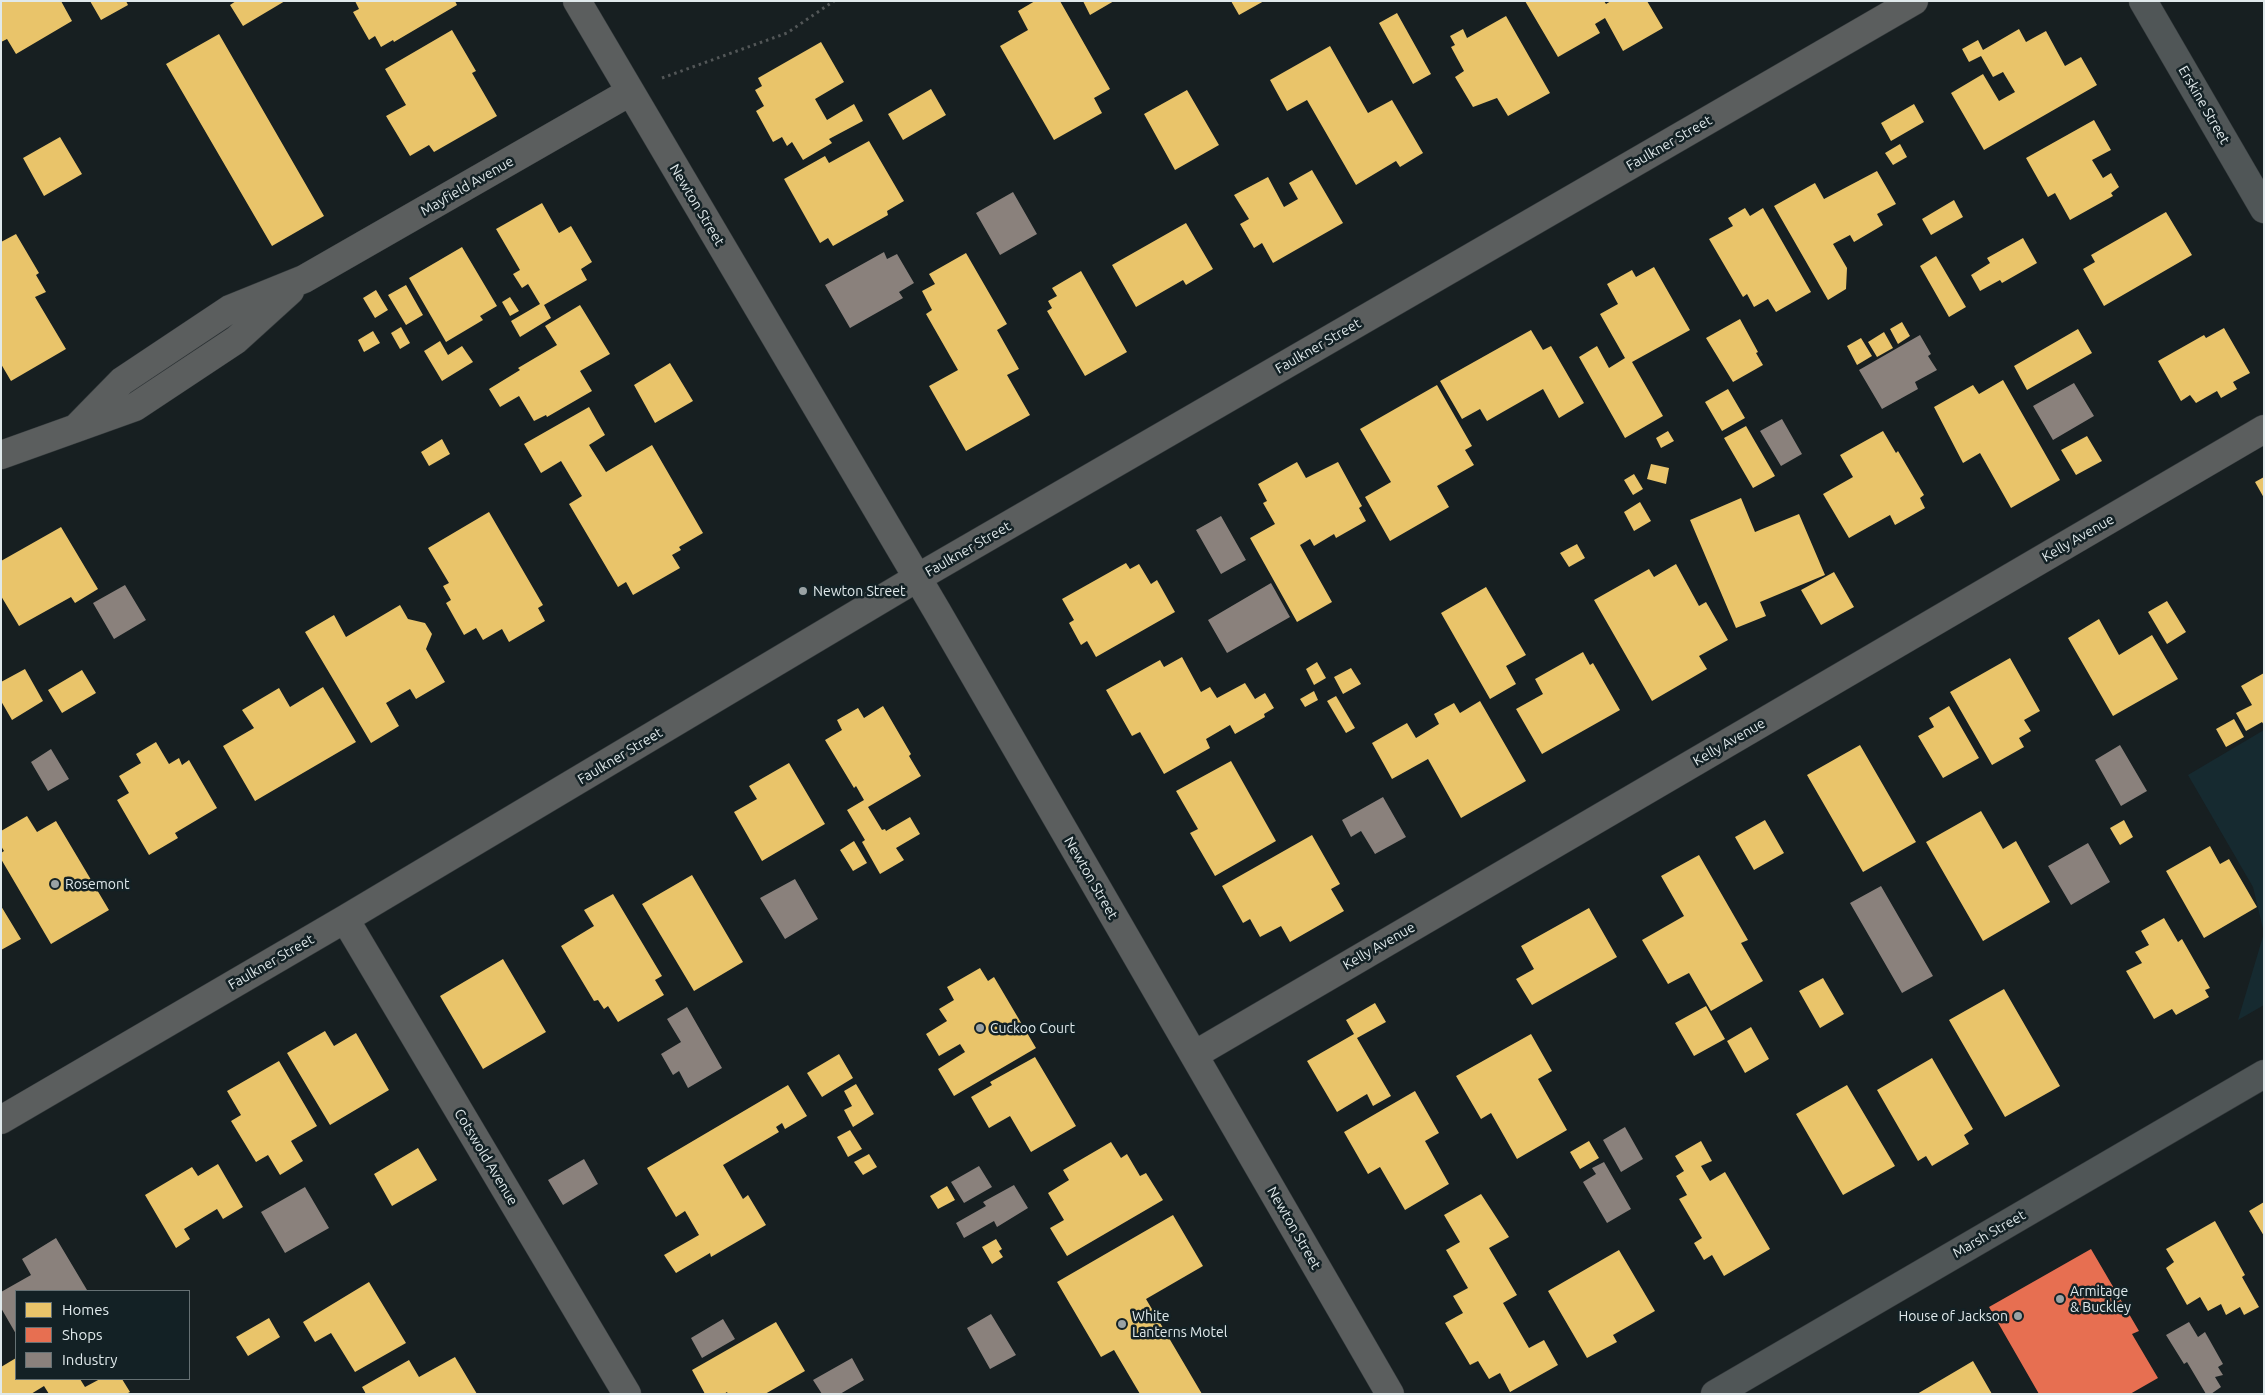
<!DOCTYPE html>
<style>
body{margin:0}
#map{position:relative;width:2265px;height:1395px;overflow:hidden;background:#171f21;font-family:Ubuntu,sans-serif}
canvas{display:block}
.frame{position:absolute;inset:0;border:2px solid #e0e9eb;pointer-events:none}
.legend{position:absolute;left:15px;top:1290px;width:175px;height:90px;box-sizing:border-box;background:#132125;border:1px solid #657174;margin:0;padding:6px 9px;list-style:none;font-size:15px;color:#e0e9eb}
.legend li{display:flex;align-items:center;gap:10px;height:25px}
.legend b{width:25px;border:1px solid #657174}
</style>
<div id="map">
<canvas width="2265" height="1395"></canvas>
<div class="frame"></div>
<ul class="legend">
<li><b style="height:14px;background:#e9c46a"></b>Homes</li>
<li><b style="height:14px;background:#e76f51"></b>Shops</li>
<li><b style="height:14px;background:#8a817c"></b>Industry</li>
</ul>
</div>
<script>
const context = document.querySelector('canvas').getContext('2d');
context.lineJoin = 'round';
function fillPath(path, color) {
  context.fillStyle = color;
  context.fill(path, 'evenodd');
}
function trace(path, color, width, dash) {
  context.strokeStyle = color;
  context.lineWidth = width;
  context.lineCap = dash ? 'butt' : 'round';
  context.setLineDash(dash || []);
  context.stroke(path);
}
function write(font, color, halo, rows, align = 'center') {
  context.font = font + ' Ubuntu,sans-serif';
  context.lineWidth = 5;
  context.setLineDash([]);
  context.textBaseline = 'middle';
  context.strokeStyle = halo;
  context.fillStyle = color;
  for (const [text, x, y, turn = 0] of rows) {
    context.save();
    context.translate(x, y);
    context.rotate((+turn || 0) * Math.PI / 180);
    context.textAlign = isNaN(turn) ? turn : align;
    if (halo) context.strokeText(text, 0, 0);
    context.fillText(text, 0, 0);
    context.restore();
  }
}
const built = new Path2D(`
 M2264,730V1005L2238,1020L2264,933L2253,887L2188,775Z`);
const homes = new Path2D(`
 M1,1H61L72,21L16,54L7,39L1,42Z
 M90,1H126L128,5L101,20Z
 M236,1H285L243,26L230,5Z
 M355,1H455L457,5L394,42L393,40L381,47L375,36L369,40L353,12L359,9Z
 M1035,1H1060L1110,89L1094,98L1102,113L1054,140L1000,46L1028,30L1018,11Z
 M1083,1H1114L1090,15Z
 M1231,1H1264L1239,15Z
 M1525,1H1604L1606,4L1611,1H1647L1663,28L1623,51L1605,18L1595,24L1600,33L1558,57Z
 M1397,13L1431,74L1413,84L1379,23Z
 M1506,16L1550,93L1508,116L1497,98L1473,107L1455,77L1464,71L1451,47L1455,45L1450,36L1463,29L1467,38Z
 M2019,29L2026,42L2046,31L2065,66L2081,57L2097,85L1984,150L1951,93L1983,74L1999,101L2015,92L2003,72L1993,77L1981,56L1969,62L1962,49L1978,40L1983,50Z
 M452,30L476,71L472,73L497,116L434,152L429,145L410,156L386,116L406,105L385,69Z
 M219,34L324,216L272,246L166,64Z
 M821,42L844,82L815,99L827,120L854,104L863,121L829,139L832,143L803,160L792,142L787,146L782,137L773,142L756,111L764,106L755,90L762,86L758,78Z
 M1330,46L1368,113L1392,100L1423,153L1400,167L1396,161L1356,185L1307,100L1287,111L1270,80Z
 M931,89L946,115L903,140L888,114Z
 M1187,90L1219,145L1175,170L1144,114Z
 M1914,104L1924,122L1891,141L1881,123Z
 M2094,120L2111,150L2092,160L2103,178L2111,173L2119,187L2111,193L2113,196L2070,220L2055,193L2048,197L2026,158Z
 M60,137L82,174L44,196L23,158Z
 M869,141L904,201L887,211L888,215L833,246L828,238L820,243L784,179L825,156L829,163Z
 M1900,144L1907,157L1893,165L1885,153Z
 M1312,170L1343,223L1273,263L1262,243L1254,248L1240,224L1249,219L1234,195L1268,177L1284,207L1298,199L1289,183Z
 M1877,171L1896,204L1877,214L1883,225L1854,242L1850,235L1833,244L1847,268L1846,289L1828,300L1774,206L1815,183L1824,199Z
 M1954,200L1963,217L1931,235L1922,219Z
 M542,203L559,233L571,226L592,262L581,269L587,280L544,305L551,318L520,337L511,321L540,304L528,284L522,288L513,274L520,270L496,229Z
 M1745,208L1750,216L1763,208L1811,292L1776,312L1768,299L1754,307L1747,294L1743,297L1709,239L1733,226L1728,218Z
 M2166,212L2192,255L2104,306L2083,269L2095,262L2091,255Z
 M1186,223L1213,269L1186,285L1183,280L1136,307L1112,265Z
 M16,234L39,273L36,275L46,292L35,297L66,349L11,381L1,364V242Z
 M2023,238L2037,263L2002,283L2000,280L1980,291L1971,275L1990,263L1987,258Z
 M462,247L497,306L480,316L483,320L446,342L409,278Z
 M966,253L1007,324L997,330L1019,369L1007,375L1030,415L966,451L929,386L958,370L926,314L932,310L922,291L935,284L929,274Z
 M1936,256L1966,307L1949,317L1920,266Z
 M1654,267L1690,330L1632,362L1663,416L1625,438L1579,357L1597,346L1609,368L1625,358L1600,314L1618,304L1607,284L1632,270L1636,277Z
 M1081,271L1127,352L1085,376L1047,311L1052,308L1048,301L1057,296L1052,288Z
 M406,285L423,315L406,325L388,295Z
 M376,290L388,310L375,318L363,298Z
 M510,297L519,311L510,316L502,302Z
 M580,305L610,354L580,371L592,391L547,417L546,415L534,421L519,396L500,407L489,389L520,370L518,368L557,345L545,326Z
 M1740,319L1758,352L1756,353L1763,365L1733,382L1706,338Z
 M1902,322L1910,336L1898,344L1890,329Z
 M401,327L410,343L400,349L391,333Z
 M2224,328L2250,373L2233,382L2237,389L2221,398L2217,391L2196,403L2190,395L2181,401L2158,361L2204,335L2206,338Z
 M2078,329L2092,353L2027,390L2014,366Z
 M1531,330L1543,350L1551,346L1584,403L1559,418L1543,389L1487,421L1480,409L1462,419L1440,381Z
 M373,331L380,343L364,352L358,340Z
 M1884,332L1893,348L1877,357L1868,342Z
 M1861,338L1872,356L1857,365L1847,346Z
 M440,341L448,355L462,346L473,362L442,381L424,351Z
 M670,363L693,401L655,423L634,385Z
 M2003,380L2060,480L2011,508L1980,453L1963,463L1934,407L1973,385L1979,394Z
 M1437,385L1472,446L1465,450L1474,465L1437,486L1449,507L1390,541L1365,497L1391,482L1360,429Z
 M1728,389L1745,418L1722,431L1705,402Z
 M589,407L605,435L589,445L606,472L652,445L703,533L679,547L681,550L672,555L680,568L633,595L626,582L618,587L569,504L582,496L561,461L541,473L524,444Z
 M1746,426L1775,476L1753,488L1724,438Z
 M1668,431L1674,441L1661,448L1656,438Z
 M1883,431L1896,453L1898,451L1924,495L1920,498L1925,508L1895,525L1890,515L1849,538L1823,494L1853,477L1840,455Z
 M2087,436L2102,461L2076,475L2061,450Z
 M442,439L450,454L429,466L421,452Z
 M1297,462L1306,478L1338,462L1362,506L1359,508L1366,521L1336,538L1334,534L1314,546L1310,539L1300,545L1332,602L1297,622L1250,538L1275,524L1263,503L1267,501L1258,484Z
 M1651,464L1669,468L1666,484L1647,479Z
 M1634,474L1643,489L1633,495L1624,480Z
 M2264,477V498L2255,482Z
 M1741,498L1755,532L1799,514L1825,575L1760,602L1766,616L1736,628L1690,520Z
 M1640,502L1651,521L1634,531L1624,512Z
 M489,512L543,605L538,608L545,621L509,642L502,629L483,640L476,628L464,635L446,603L451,600L443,586L449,583L428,548Z
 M61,527L98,589L75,603L71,597L19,626L1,596V561Z
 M1577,544L1585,558L1569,567L1560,553Z
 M1126,563L1130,569L1139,564L1151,584L1157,580L1175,612L1096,657L1087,641L1081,645L1069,623L1074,620L1062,599Z
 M1676,564L1699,606L1706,602L1728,640L1699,656L1707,669L1652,701L1594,600L1649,569L1654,577Z
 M1834,572L1854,607L1821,625L1801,590Z
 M1486,587L1526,655L1506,666L1516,684L1490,699L1441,613Z
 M2167,601L2186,632L2167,644L2148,612Z
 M400,605L408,619L425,623L432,634L426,649L445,682L416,699L410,689L386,703L399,726L371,743L305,632L334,615L346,637Z
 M2099,619L2119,655L2152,635L2178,679L2113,716L2068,638Z
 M1583,652L1590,665L1593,663L1620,710L1542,754L1516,709L1543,694L1535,679Z
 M1182,657L1201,692L1210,687L1217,698L1245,683L1255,699L1265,693L1274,708L1264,714L1265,717L1235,734L1230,725L1206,739L1210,748L1164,774L1140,732L1132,736L1106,690L1160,660L1164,667Z
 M2010,658L2040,711L2024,720L2031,731L2019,738L2024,747L1992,765L1950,692Z
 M1317,662L1326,678L1314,685L1306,669Z
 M1351,668L1361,684L1343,694L1334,677Z
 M25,669L43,701L12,720L1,701V682Z
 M82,670L96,693L62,713L48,690Z
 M2264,673V725L2262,722L2246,731L2236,713L2252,705L2241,686Z
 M323,687L356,742L255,801L223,746L254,728L242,710L279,688L290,707Z
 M1314,691L1318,700L1305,707L1300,699Z
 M1336,696L1355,728L1346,733L1327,701Z
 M1480,701L1526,781L1461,818L1428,759L1392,779L1372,743L1407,723L1416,738L1439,724L1434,714L1454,703L1460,713Z
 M883,706L911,754L909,756L921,776L868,807L882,830L885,829L886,831L910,817L920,834L896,848L904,860L880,874L862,842L865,840L847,810L864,800L856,786L854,788L825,740L842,730L837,720L858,708L864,718Z
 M1949,706L1979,758L1943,778L1918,736L1934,727L1929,718Z
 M2234,719L2244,737L2226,747L2216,729Z
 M156,742L169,764L179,758L182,765L189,760L217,808L175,833L178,838L149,855L117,800L129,793L119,776L141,763L136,754Z
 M1860,745L1916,842L1863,872L1807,775Z
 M1231,761L1276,841L1215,876L1190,833L1198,829L1176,791Z
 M789,763L825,824L762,861L734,812L757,799L749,786Z
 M1981,811L2003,849L2016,841L2050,902L1983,941L1926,842Z
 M27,816L37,832L56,821L109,910L51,944L1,859V853L4,851L1,846V831Z
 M1765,820L1784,853L1754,870L1735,837Z
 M2124,820L2133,837L2120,845L2110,828Z
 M1312,835L1340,884L1331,889L1344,911L1290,942L1281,926L1260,937L1250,919L1243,923L1222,886Z
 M854,841L867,863L853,871L840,850Z
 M2210,846L2220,864L2229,859L2257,907L2204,938L2166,871Z
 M1699,855L1748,940L1741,943L1763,981L1711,1011L1689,973L1668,984L1642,940L1684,916L1661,876Z
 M692,875L743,962L694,991L642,904Z
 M613,894L662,976L655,980L664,995L618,1022L608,1006L604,1009L598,1000L594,1001L561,946L594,926L584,910Z
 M1,906L21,939L1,950Z
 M1589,908L1617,957L1532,1005L1516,979L1534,969L1521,946Z
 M2164,918L2178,942L2182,939L2210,988L2205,990L2209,997L2176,1015L2172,1009L2154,1019L2126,971L2142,963L2135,952L2149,945L2141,931Z
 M503,959L546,1032L483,1069L440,996Z
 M980,968L988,981L994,977L1036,1048L954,1096L938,1069L965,1052L960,1044L939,1056L926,1034L947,1021L939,1009L954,1000L947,987Z
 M1823,978L1844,1014L1820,1028L1799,991Z
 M2004,989L2060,1086L2005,1117L1949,1020Z
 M1375,1003L1386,1022L1357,1038L1391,1096L1373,1106L1367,1094L1337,1112L1307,1061L1354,1034L1346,1020Z
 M1706,1006L1725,1039L1694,1056L1675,1023Z
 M1751,1027L1769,1059L1745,1073L1727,1041Z
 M325,1031L334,1046L356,1033L389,1090L330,1125L287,1053Z
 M1531,1034L1552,1071L1538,1079L1567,1130L1517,1159L1491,1113L1481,1119L1456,1076Z
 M839,1054L853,1078L822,1097L807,1073Z
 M1035,1057L1076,1126L1031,1152L1010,1116L989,1128L971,1097L992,1085L990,1082Z
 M1932,1058L1973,1129L1964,1135L1969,1144L1932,1166L1926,1156L1918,1161L1877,1090Z
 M279,1061L317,1126L291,1141L303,1161L280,1175L268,1155L256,1162L231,1121L241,1115L227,1091Z
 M856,1084L874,1114L853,1127L844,1110L852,1106L844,1091Z
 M788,1085L807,1116L785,1129L782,1123L776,1127L779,1132L723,1165L743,1199L748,1195L766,1225L711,1257L710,1253L676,1273L664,1255L699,1235L685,1211L676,1217L647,1168Z
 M1847,1085L1895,1166L1843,1195L1796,1114Z
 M1415,1091L1439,1133L1425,1141L1449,1184L1405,1210L1380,1167L1368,1174L1344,1132Z
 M850,1130L862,1149L848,1157L837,1137Z
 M1589,1141L1599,1158L1580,1169L1570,1152Z
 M1701,1141L1712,1161L1701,1166L1710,1181L1725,1172L1770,1249L1724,1276L1712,1255L1704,1260L1694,1243L1702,1238L1679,1199L1687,1195L1676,1176L1684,1171L1675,1156Z
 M1111,1142L1121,1158L1127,1154L1140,1176L1146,1173L1163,1200L1067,1256L1050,1228L1064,1220L1048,1193L1069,1180L1063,1170Z
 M418,1148L437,1180L392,1206L374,1174Z
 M869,1154L877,1167L863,1175L854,1162Z
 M218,1164L243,1207L223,1219L217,1209L184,1229L190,1239L176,1248L145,1195L192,1167L198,1176Z
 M947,1186L955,1200L938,1209L930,1196Z
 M1481,1194L1509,1237L1489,1248L1517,1295L1503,1303L1529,1348L1544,1340L1558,1365L1510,1392L1500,1373L1489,1379L1478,1361L1470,1365L1445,1323L1463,1313L1453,1296L1468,1288L1446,1250L1460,1242L1444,1215Z
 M2264,1202V1236L2249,1211Z
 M1173,1215L1203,1266L1146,1299L1202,1394H1140L1114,1350L1101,1357L1057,1282Z
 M2215,1221L2245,1275L2242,1277L2259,1307L2244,1315L2240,1307L2226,1315L2221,1304L2208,1311L2200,1297L2187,1305L2166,1268L2174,1262L2166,1249Z
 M996,1239L1002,1249L999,1251L1003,1257L992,1264L982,1247Z
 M1619,1250L1655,1311L1613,1335L1617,1342L1587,1358L1548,1291Z
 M369,1282L406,1343L355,1372L331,1333L315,1342L303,1322Z
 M269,1318L280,1337L248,1356L236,1337Z
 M776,1322L805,1371L765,1394H728L727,1392L724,1394H705L692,1370Z
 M455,1357L477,1394H366L362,1387L409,1360L419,1377Z
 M16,1358V1379H80L85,1387L100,1379H122L130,1392L126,1394H49L44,1386L31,1394H1V1367Z
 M1973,1361L1992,1394H1917Z`);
const shops = new Path2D(`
 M2091,1249L2139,1331L2132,1334L2158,1378L2130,1394H2039L1989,1307Z`);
const industry = new Path2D(`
 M1013,192L1037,234L1000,255L976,213Z
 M884,252L887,259L897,254L914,283L899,292L903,298L850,328L825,285Z
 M1920,335L1931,354L1928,356L1937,370L1915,382L1918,389L1882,409L1859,370Z
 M2074,383L2094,416L2053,440L2033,406Z
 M1782,419L1802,454L1781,466L1760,431Z
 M1221,516L1246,560L1221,574L1196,530Z
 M1271,583L1290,617L1227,653L1208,620Z
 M125,585L146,620L114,639L93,603Z
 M2120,745L2147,791L2121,806L2095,760Z
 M51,749L69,779L48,791L31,762Z
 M1383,797L1406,837L1375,854L1361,831L1351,837L1342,820Z
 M2088,843L2110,882L2071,905L2048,866Z
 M795,879L818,919L785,939L760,898Z
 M1881,886L1933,976L1902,993L1850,903Z
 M687,1007L722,1068L688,1088L679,1071L673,1075L661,1054L681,1042L667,1019Z
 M1625,1127L1643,1159L1621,1172L1603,1140Z
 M584,1159L598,1184L563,1205L548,1180Z
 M1604,1162L1631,1209L1607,1223L1583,1182L1596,1174L1592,1168Z
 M979,1166L992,1187L964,1203L951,1182Z
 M1014,1185L1028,1208L997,1227L994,1221L964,1238L956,1223L986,1206L983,1202Z
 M305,1187L329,1228L285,1253L261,1212Z
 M56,1238L87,1290L16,1291V1334L1,1308V1292L31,1275L22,1259Z
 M991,1314L1016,1355L990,1369L967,1328Z
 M723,1319L735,1339L702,1358L691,1338Z
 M2189,1322L2198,1337L2205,1332L2223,1364L2218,1367L2223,1375L2215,1377L2221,1387L2211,1394H2206L2187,1362L2184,1364L2166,1335Z
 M852,1358L864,1380L840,1394H822L813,1380Z`);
const path = new Path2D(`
 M662,78L787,33L834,1`);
const minor = new Path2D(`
 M577,1L937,611L1390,1394
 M76,428L122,381L230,309L304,279L630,92
 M1,455L135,407L236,340L290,291
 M345,919L627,1394
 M1194,1055L2264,429
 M1,1120L345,919L917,578L1914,1`);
const major = new Path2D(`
 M2143,1L2264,209
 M1715,1394L2264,1074`);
const markers = [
 [803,591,5,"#9aa2a4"],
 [55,884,5,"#9aa2a4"],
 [980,1028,5,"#9aa2a4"],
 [2060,1299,5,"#9aa2a4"],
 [2018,1316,5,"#9aa2a4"],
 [1122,1324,5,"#9aa2a4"]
];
const streetNames = [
 ["Erskine Street",2204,105,60],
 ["Faulkner Street",1669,143,-30],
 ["Mayfield Avenue",467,186,-30],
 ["Newton Street",697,205,59],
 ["Faulkner Street",1318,346,-30],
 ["Kelly Avenue",2078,538,-30],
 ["Faulkner Street",968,549,-30],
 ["Kelly Avenue",1729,742,-30],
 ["Faulkner Street",620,756,-31],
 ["Newton Street",1091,878,60],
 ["Kelly Avenue",1379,946,-30],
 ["Faulkner Street",271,962,-30],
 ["Cotswold Avenue",486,1157,59],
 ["Newton Street",1294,1228,60],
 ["Marsh Street",1989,1234,-30]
];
const poiNames = [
 ["Newton Street",813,591],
 ["Rosemont",65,884],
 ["Cuckoo Court",990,1028],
 ["Armitage",2070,1291],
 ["& Buckley",2070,1307],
 ["White",1132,1316],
 ["Lanterns Motel",1132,1332],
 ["House of Jackson",2008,1316,"right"]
];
fillPath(built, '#162a30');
fillPath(homes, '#e9c46a');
fillPath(shops, '#e76f51');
fillPath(industry, '#8a817c');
trace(minor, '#343a3c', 29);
trace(major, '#343a3c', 29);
trace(path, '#535758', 3, [2.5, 4]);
trace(minor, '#5b5e5e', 28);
trace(major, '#505657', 28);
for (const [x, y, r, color] of markers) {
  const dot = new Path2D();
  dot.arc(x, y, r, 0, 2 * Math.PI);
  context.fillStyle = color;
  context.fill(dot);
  trace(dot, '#132125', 2);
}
write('14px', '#e0e9eb', '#132125', streetNames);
write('14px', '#e0e9eb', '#132125', poiNames, 'left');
</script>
